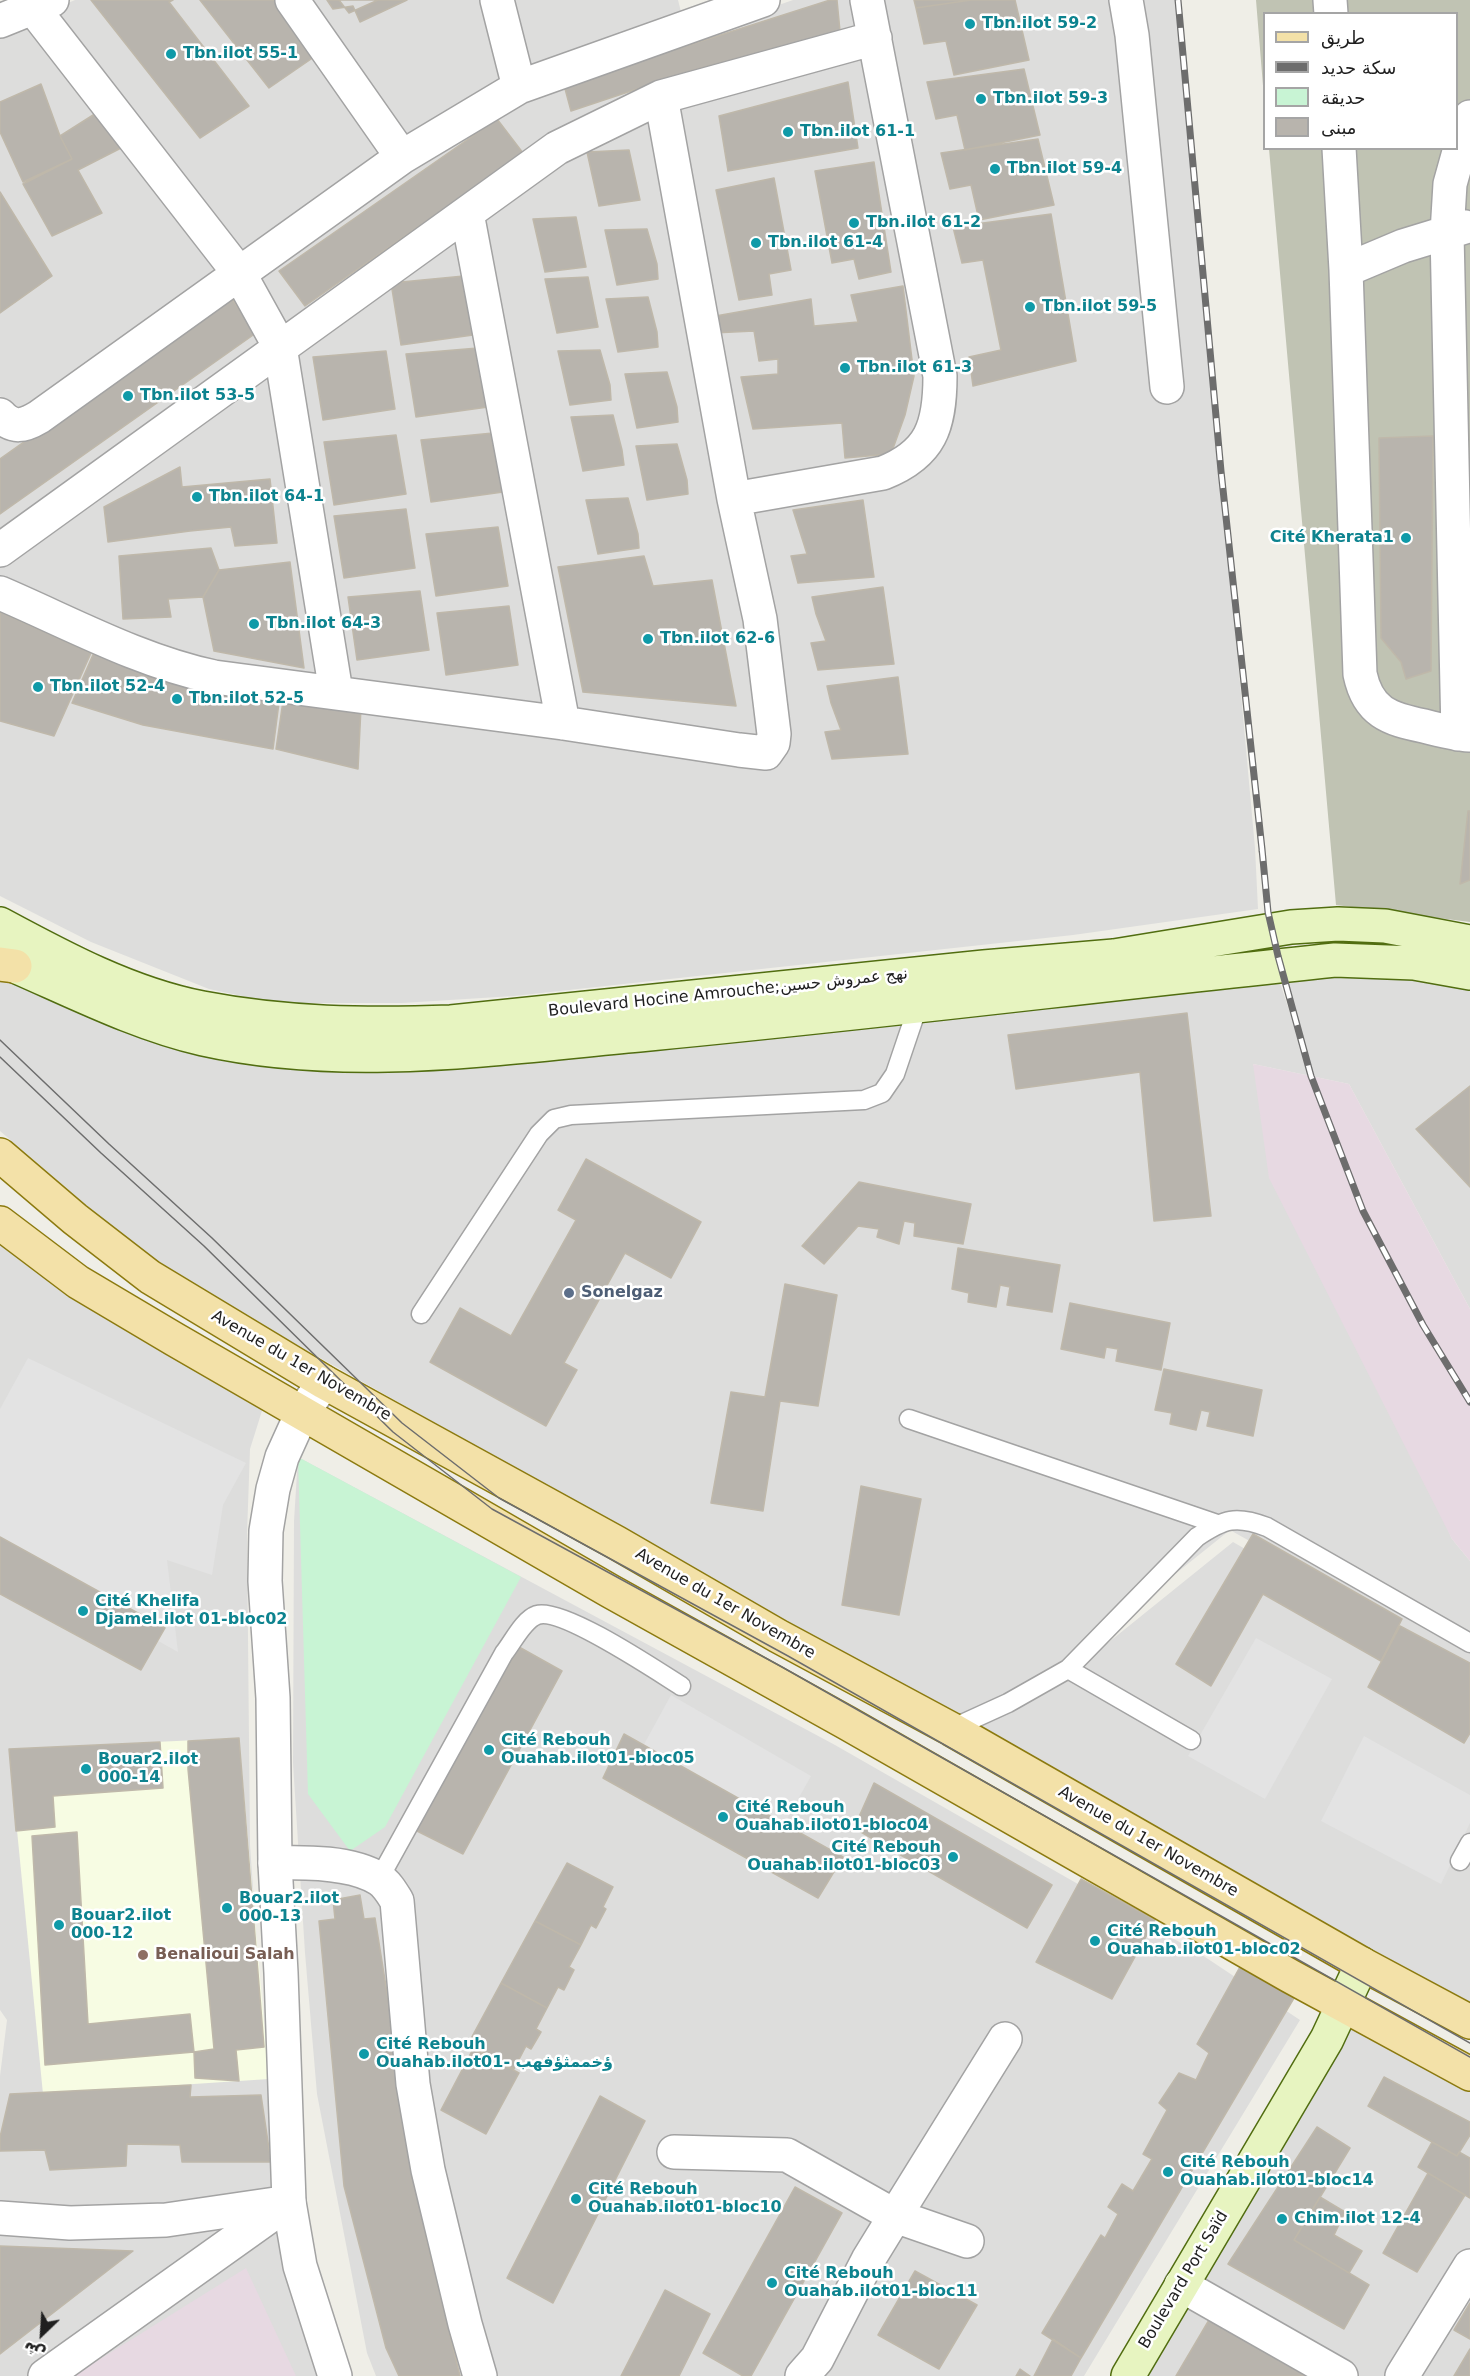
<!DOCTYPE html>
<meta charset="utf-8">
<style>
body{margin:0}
#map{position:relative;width:1470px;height:2376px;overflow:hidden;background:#efeee7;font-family:"DejaVu Sans","Noto Sans Arabic",sans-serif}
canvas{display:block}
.legend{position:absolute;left:1263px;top:12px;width:195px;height:138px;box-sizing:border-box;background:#fff;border:2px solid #a5a5a5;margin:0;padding:8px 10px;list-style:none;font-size:18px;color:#1f1f1f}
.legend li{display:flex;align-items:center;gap:12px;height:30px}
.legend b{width:30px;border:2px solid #a5a5a5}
.north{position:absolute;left:12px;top:2304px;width:60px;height:60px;-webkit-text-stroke:4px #fff;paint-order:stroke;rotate:205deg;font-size:16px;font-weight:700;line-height:24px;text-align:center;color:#1f1f1f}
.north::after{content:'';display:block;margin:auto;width:21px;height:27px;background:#1f1f1f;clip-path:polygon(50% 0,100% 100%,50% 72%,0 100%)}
</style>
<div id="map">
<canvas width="1470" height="2376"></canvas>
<ul class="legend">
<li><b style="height:8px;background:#f3e1a8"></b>طريق</li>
<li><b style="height:8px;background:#6d6d6d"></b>سكة حديد</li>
<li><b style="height:16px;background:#c8f4d4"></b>حديقة</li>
<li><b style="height:16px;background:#b8b4ad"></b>مبنى</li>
</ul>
<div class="north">ش</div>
</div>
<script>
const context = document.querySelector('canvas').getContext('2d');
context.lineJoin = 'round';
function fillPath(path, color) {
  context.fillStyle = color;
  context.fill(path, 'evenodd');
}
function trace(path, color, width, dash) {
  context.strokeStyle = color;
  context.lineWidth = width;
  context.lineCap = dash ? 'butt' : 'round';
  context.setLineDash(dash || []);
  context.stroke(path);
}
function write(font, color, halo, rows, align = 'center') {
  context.font = font + ' "DejaVu Sans","Noto Sans Arabic",sans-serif';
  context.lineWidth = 5;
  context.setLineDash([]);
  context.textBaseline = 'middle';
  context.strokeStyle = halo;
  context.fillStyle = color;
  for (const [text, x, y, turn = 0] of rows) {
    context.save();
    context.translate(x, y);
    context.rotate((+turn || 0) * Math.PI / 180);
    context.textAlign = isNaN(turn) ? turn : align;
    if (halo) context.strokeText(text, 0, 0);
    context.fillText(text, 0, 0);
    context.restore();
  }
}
const residential = new Path2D(`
 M75,0H280L390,154L240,260L47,12Z
 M303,0H488L509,82L405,144Z
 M506,0H678L683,20L525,75Z
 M793,0H854L861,37L658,88L283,335L250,275L522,95Z
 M873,0H1178L1255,848L1258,909L1073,935L514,996L402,1003H275L209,989L91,942L0,896V602L167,674L759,760L744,510L882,483L943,427Z
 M30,18L226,271L16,419L0,396V30Z
 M864,55L930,386L926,414L900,449L878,461L741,489L671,103Z
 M655,110L763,743L570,716L476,216L562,154Z
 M460,228L551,713L343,683L290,351Z
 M236,285L270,345L0,539V428Z
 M274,364L325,680L174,658L0,583V561Z
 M1411,975L1470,987V1309L1349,1084L1253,1064L1452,1539L1470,1561V1665L1230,1530L1068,1660L958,1718L159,1267L0,1131V977L246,1061L338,1072L423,1070L1278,977L1300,1043L1292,1015L1286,976Z
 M0,1240L266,1398L250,1449L247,1534L250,1845L262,2015L269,2079L289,2202L45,2376H0V2076L7,2020L0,2010Z
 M298,1457L835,1745L1202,1955L1300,2020L1084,2376H376L367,2353L317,2094L305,1953L293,1763L294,1521Z
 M1233,1542L1470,1678V2007L973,1724L1078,1667Z
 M1352,2020L1470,2085V2376H1143Z
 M278,2220L320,2376H59Z`);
const industrial = new Path2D(`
 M1253,1064L1349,1084L1470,1309V1561L1452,1539L1269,1178Z
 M246,2268L296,2376H73Z`);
const education = new Path2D(`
 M239,1738L269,2079L43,2094L9,1749Z`);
const construction = new Path2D(`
 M1256,0H1470V922L1336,905L1269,149L1456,148V14H1264V98Z`);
const park = new Path2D(`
 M298,1457L521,1577L385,1827L350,1851L308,1794Z`);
const parking = new Path2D(`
 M28,1358L246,1463L223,1505L212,1575L167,1560L178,1652L0,1553V1409Z
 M1256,1638L1332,1679L1265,1799L1188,1756Z
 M671,1695L811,1776L777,1837L636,1759Z
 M1364,1736L1470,1795V1823L1441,1884L1321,1821Z`);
const building = new Path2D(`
 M91,0H173L169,2L249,106L200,138Z
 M200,0H274L314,57L269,88Z
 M327,0H407L360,22L353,6L333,9Z
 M339,0H378L349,13Z
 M830,0H837L840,31L694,70L571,111L564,85Z
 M914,0H971L916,8Z
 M971,0H1015L1029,60L954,75L946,41L924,44L916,8Z
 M1024,69L1040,135L965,150L957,115L936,119L927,82Z
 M848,82L858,148L728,171L719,116Z
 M41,84L60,136L72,159L23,182L0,132V102Z
 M101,110L123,147L78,170L102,213L52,236L23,184L72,159L60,136Z
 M497,119L523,153L305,306L279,271Z
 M1038,139L1054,205L979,220L971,185L950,189L941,153Z
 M629,150L640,200L599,206L587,152Z
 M874,162L891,272L859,279L854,259L832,263L815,171Z
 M774,178L791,270L769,274L772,295L739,300L716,190Z
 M0,192L52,276L0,313Z
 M1051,214L1076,361L973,386L969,357L1001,350L983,260L962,263L953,227Z
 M576,217L586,267L545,272L533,219Z
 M647,229L657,264L658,279L617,285L605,230Z
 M464,276L473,335L401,345L391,283Z
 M588,277L598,327L557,333L545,279Z
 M903,286L914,376L905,415L891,454L845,458L842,423L753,429L741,377L778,374V359L759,361L754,331L713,333L710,317L811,299L814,326L858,322L851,295Z
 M230,296L256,333L0,514V459Z
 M648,297L657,332L658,347L618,352L606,299Z
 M478,348L488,407L416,417L406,354Z
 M600,350L610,385L611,400L570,405L558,351Z
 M386,351L395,409L323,420L313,357Z
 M667,372L677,407L678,422L637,428L625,374Z
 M613,415L622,450L624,465L583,471L571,417Z
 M493,433L503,492L431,502L421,440Z
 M396,435L406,494L334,505L324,442Z
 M1433,436L1431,671L1406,679L1401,662L1381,638L1379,438Z
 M677,444L687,480L688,494L647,500L636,446Z
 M180,467L182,487L270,479L277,543L235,546L231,527L190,531L108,542L104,507Z
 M628,498L638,534L639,548L598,554L586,500Z
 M863,500L874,577L798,583L791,556L807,554L793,510Z
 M406,509L415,568L344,578L334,516Z
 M498,527L508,586L436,596L426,534Z
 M211,548L219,570L203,597L168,599L171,617L123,619L119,556Z
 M644,556L653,586L712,580L736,706L583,692L558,567Z
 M290,562L304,668L214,651L203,597L219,570Z
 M883,587L894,664L818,670L811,643L826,641L816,614L812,597Z
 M420,591L429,650L357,660L348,597Z
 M509,606L518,665L446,675L437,613Z
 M0,612L91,653L54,736L0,721Z
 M95,650L280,695L273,749L143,725L72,703Z
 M898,677L908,754L832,759L825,732L841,730L831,703L827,686Z
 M284,694L361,707L358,769L276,749Z
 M1468,811H1470V880L1460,884Z
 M1187,1013L1211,1216L1154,1221L1140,1072L1016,1089L1008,1035Z
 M1470,1086V1187L1416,1129Z
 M586,1159L701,1222L671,1278L625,1253L564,1363L577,1370L546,1426L430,1362L460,1308L511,1336L576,1220L558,1210Z
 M859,1182L971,1204L963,1244L914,1236L915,1223L904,1221L899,1244L877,1237L879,1229L858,1226L824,1264L802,1246Z
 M958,1248L1060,1265L1052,1312L1007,1305L1010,1287L1000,1285L996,1307L968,1302L969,1293L952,1289Z
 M785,1284L837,1295L818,1406L780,1401L763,1511L711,1503L731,1392L765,1397Z
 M1070,1303L1170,1323L1161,1370L1116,1361L1118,1349L1106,1347L1104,1358L1061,1349Z
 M1164,1369L1262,1390L1253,1436L1207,1426L1210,1412L1201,1410L1196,1430L1170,1424L1172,1413L1155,1410Z
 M861,1486L921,1499L899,1615L842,1605Z
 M1253,1534L1402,1619L1381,1661L1263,1594L1211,1686L1176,1664Z
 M0,1537L165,1628L141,1670L0,1594Z
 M1400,1626L1470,1663V1733L1464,1743L1368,1687Z
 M519,1647L562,1671L463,1854L413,1829Z
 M624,1734L843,1857L818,1898L603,1778Z
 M239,1738L264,2047L236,2050L239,2081L195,2078L194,2052L214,2049L188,1769V1741Z
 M160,1742L163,1788L53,1796L55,1827L16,1831L9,1749Z
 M874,1783L1052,1885L1027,1928L854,1828Z
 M77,1832L88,2024L190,2014L194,2052L45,2065L32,1836Z
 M567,1863L613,1887L603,1907L606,1909L596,1928L591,1925L581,1945L535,1921Z
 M1081,1879L1155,1920L1112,1999L1036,1962Z
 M360,1895L364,1919L375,1918L427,2241L460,2376H399L386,2348L344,2186L319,1921L335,1919L333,1900Z
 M535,1921L581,1945L569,1967L574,1970L564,1990L558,1987L547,2008L501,1983Z
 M1241,1965L1294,1998L1081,2358L1042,2333L1101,2235L1105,2238L1118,2214L1108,2207L1122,2184L1133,2191L1152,2159L1143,2154L1167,2110L1159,2103L1179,2073L1196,2080L1209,2053L1197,2044Z
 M501,1983L547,2008L536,2029L541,2032L531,2049L526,2046L514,2069L468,2044Z
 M473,2049L519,2073L486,2134L441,2110Z
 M1384,2077L1470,2122V2135L1457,2156L1368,2106Z
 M191,2085L190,2097L261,2095L271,2162H182L180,2145L127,2144L126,2166L50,2170L45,2150L0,2151V2137L10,2094Z
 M600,2096L645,2121L553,2303L507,2278Z
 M1317,2127L1350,2148L1294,2240L1369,2285L1344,2329L1228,2264Z
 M1432,2142L1457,2156L1459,2152L1470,2158V2198L1418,2167Z
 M1428,2173L1465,2195L1417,2272L1383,2253Z
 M795,2187L842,2213L751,2376H743L703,2353Z
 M1320,2197L1345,2212L1334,2235L1362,2251L1349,2273L1294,2240Z
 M0,2246L133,2251L0,2354Z
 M915,2271L977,2305L939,2369L878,2335Z
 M665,2290L710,2314L679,2376H621Z
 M1470,2303V2339L1454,2330Z
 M1209,2320L1307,2376H1176Z
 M1053,2339L1081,2358L1071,2376H1034Z
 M1470,2349V2376H1454Z
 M1020,2369L1030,2376H1016Z`);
const service = new Path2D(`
 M421,1314L539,1134L554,1119L571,1115L864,1100L882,1093L895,1074L918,1006
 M909,1419L1217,1524
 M1068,1669L1191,1740
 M951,1729L1008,1703L1068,1669L1197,1537C1224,1519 1236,1515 1267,1527L1470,1643
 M1460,1861L1470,1843
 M379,1879L504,1653C513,1642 523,1620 537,1615C562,1607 657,1671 681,1686`);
const minor = new Path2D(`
 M292,0L402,157
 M497,0L519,87
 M1126,0L1132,35L1167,387
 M1330,0L1331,14
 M33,8L239,273L280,347L336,692
 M0,21L52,0
 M1339,148L1346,270L1360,674C1368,712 1389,719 1424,726C1439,730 1454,734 1470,735
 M467,213L563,723
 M1346,270L1403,246L1465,227
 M0,415C13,429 24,426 39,417L402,157L519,87L763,0
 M734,499L883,473C931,454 940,426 940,376L867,0
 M0,550L557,148L661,97L875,38
 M0,593C70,623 139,661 214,677L563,723L739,750L766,753L773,743L774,734L760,619L734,499L661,97
 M1458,734L1447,233L1450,184L1467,123L1470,117
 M275,1863C306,1862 352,1862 379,1879C387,1884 392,1893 397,1901L413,2084L428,2170L465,2324L480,2376
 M674,2152L787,2155L895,2216L1005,2039
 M1181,2285L1341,2376
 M45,2376L289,2202
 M802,2376L817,2359L868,2260L895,2216L967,2241
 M1402,2376L1470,2266`);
const tertiary = new Path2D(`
 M324,1382L302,1413L282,1457L273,1489L266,1531L265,1581L273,1698L275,1863L281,1973L289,2202L300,2266L335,2376
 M0,2218L70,2223L166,2220L289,2202`);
const secondary = new Path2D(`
 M0,924C63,958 130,994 202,1008C285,1024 367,1025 451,1022L984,967L1114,956L1291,927L1338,924L1385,926L1470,942
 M0,957L15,966C77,993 138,1024 203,1039C346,1071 495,1048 639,1035C871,1013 1103,984 1335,960L1414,963L1470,973
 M1128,2376L1327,2039L1362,1964`);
const primary = new Path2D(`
 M0,964L15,966
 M0,1155L75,1219L150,1277L324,1382L617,1543L778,1636L951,1729L1362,1964L1470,2022
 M0,1223L78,1282L174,1339L610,1591L847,1723L1290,1976L1470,2074`);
const tram = new Path2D(`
 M0,1040L109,1144L212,1238L402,1423L499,1498L788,1656L1470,2043
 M0,1057L101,1153L204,1246L393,1432L492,1509L782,1667L1470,2057`);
const rail = new Path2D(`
 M1178,0L1221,471L1262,849
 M1262,851V849L1268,912L1278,956L1311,1076L1363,1211L1423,1325L1470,1402`);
const markers = [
 [970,24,6,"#0f9aa8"],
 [171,54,6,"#0f9aa8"],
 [981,99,6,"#0f9aa8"],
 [788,132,6,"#0f9aa8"],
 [995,169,6,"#0f9aa8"],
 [854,223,6,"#0f9aa8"],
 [756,243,6,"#0f9aa8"],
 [1030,307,6,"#0f9aa8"],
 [845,368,6,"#0f9aa8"],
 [128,396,6,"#0f9aa8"],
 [197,497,6,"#0f9aa8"],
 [1406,538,6,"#0f9aa8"],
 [254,624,6,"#0f9aa8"],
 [648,639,6,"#0f9aa8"],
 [38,687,6,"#0f9aa8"],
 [177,699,6,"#0f9aa8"],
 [569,1293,6,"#5c6f8a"],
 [83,1611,6,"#0f9aa8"],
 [489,1750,6,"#0f9aa8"],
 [86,1769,6,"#0f9aa8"],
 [723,1817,6,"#0f9aa8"],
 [953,1857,6,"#0f9aa8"],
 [227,1908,6,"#0f9aa8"],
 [59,1925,6,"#0f9aa8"],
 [1095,1941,6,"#0f9aa8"],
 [143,1955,6,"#8d6e63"],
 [364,2054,6,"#0f9aa8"],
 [1168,2172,6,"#0f9aa8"],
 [576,2199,6,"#0f9aa8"],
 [1282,2219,6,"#0f9aa8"],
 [772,2283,6,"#0f9aa8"]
];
const cultureNames = [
 ["Tbn.ilot 59-2",982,24],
 ["Tbn.ilot 55-1",183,54],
 ["Tbn.ilot 59-3",993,99],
 ["Tbn.ilot 61-1",800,132],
 ["Tbn.ilot 59-4",1007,169],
 ["Tbn.ilot 61-2",866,223],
 ["Tbn.ilot 61-4",768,243],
 ["Tbn.ilot 59-5",1042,307],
 ["Tbn.ilot 61-3",857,368],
 ["Tbn.ilot 53-5",140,396],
 ["Tbn.ilot 64-1",209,497],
 ["Cité Kherata1",1394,538,"right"],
 ["Tbn.ilot 64-3",266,624],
 ["Tbn.ilot 62-6",660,639],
 ["Tbn.ilot 52-4",50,687],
 ["Tbn.ilot 52-5",189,699],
 ["Cité Khelifa",95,1602],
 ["Djamel.ilot 01-bloc02",95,1620],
 ["Cité Rebouh",501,1741],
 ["Ouahab.ilot01-bloc05",501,1759],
 ["Bouar2.ilot",98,1760],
 ["000-14",98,1778],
 ["Cité Rebouh",735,1808],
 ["Ouahab.ilot01-bloc04",735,1826],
 ["Cité Rebouh",941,1848,"right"],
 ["Ouahab.ilot01-bloc03",941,1866,"right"],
 ["Bouar2.ilot",239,1899],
 ["000-13",239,1917],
 ["Bouar2.ilot",71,1916],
 ["000-12",71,1934],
 ["Cité Rebouh",1107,1932],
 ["Ouahab.ilot01-bloc02",1107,1950],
 ["Cité Rebouh",376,2045],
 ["Ouahab.ilot01- ؤخممثؤفهب",376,2063],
 ["Cité Rebouh",1180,2163],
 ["Ouahab.ilot01-bloc14",1180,2181],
 ["Cité Rebouh",588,2190],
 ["Ouahab.ilot01-bloc10",588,2208],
 ["Chim.ilot 12-4",1294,2219],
 ["Cité Rebouh",784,2274],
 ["Ouahab.ilot01-bloc11",784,2292]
];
const streetNames = [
 ["Boulevard Hocine Amrouche;نهج عمروش حسين",728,993,-6],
 ["Avenue du 1er Novembre",301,1366,30],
 ["Avenue du 1er Novembre",725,1604,30],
 ["Avenue du 1er Novembre",1148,1842,30],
 ["Boulevard Port Saïd",1184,2280,-59]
];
const serviceNames = [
 ["Sonelgaz",581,1293]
];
const educationNames = [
 ["Benalioui Salah",155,1955]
];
fillPath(residential, '#dddddc');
fillPath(industrial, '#e7d9e2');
fillPath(education, '#f7fce3');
fillPath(construction, '#c0c3b3');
fillPath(park, '#c8f4d4');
fillPath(parking, '#e3e3e3');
fillPath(building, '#b8b4ad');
trace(building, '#bfb8aa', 1.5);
trace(service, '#a3a3a3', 21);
trace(minor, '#a3a3a3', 36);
trace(tertiary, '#a3a3a3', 36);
trace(secondary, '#516d10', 36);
trace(primary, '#8c7a0f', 36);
trace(service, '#fff', 18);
trace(minor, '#fff', 33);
trace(tertiary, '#fff', 33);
trace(secondary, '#e7f4c0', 33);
trace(primary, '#f3e1a8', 33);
trace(tram, '#6d6d6d', 1.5);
trace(rail, '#6d6d6d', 7);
trace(rail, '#fff', 4.5, [14]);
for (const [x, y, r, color] of markers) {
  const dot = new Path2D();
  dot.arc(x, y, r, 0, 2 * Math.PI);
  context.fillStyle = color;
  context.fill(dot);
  trace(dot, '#fff', 2);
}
write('bold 16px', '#0d838f', '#fff', cultureNames, 'left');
write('16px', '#1f1f1f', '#fff', streetNames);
write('bold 16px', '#4e5e75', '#fff', serviceNames, 'left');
write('bold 16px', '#785e54', '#fff', educationNames, 'left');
</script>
